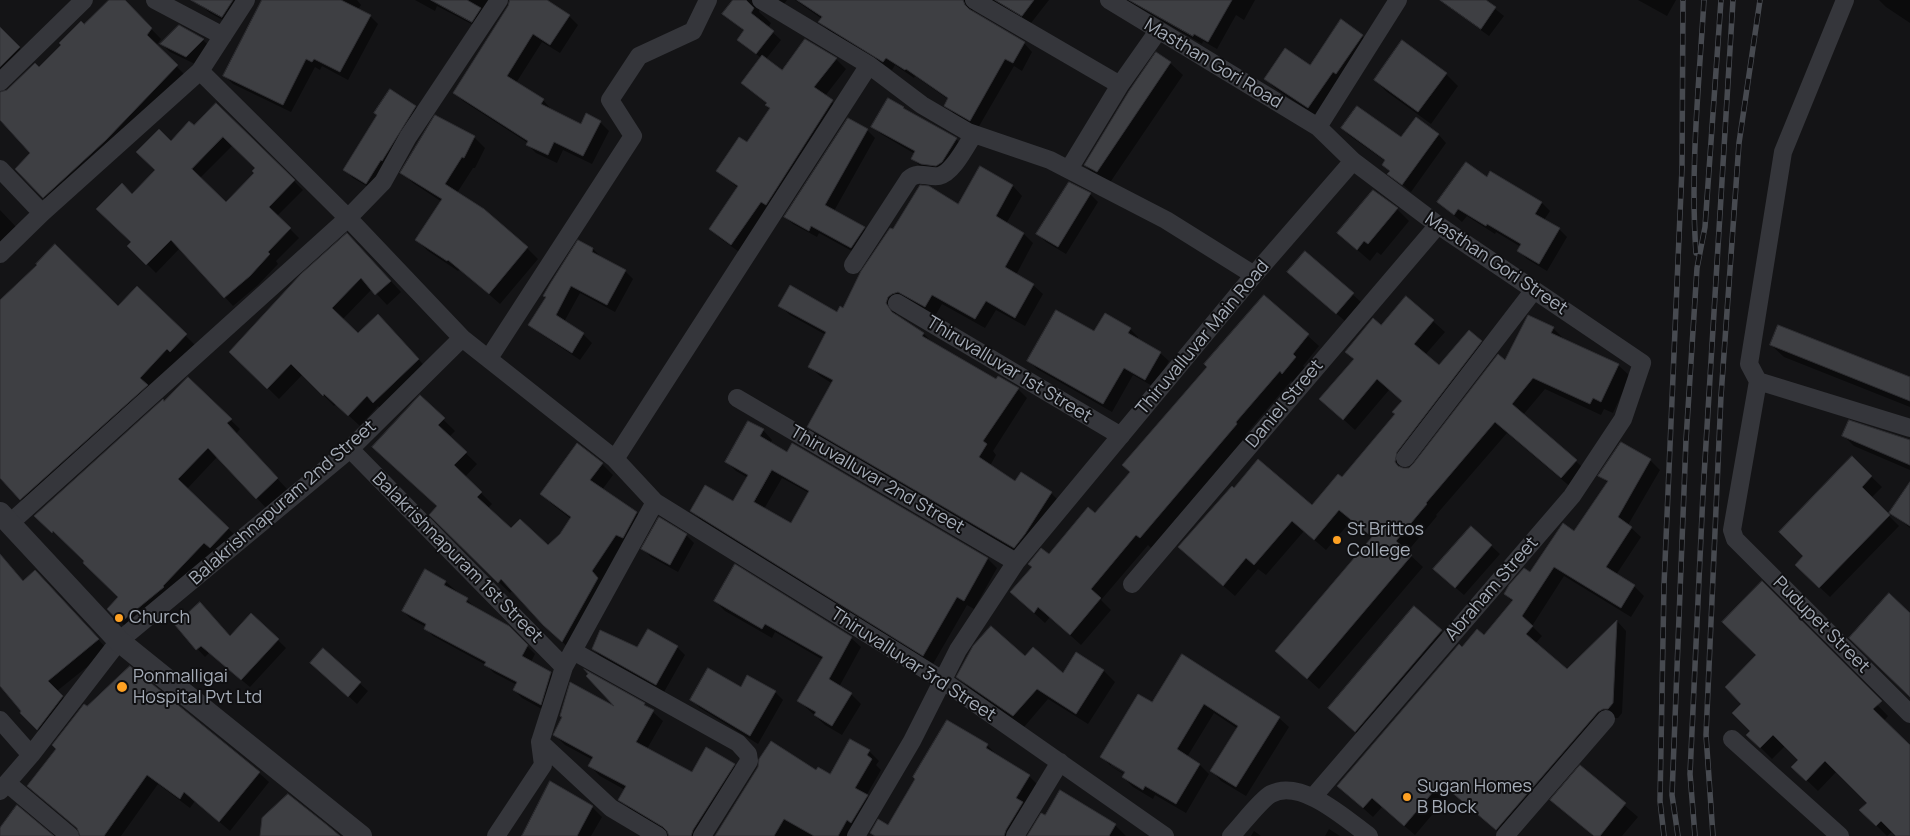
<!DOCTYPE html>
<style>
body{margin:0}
canvas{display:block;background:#141416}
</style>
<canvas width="1910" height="836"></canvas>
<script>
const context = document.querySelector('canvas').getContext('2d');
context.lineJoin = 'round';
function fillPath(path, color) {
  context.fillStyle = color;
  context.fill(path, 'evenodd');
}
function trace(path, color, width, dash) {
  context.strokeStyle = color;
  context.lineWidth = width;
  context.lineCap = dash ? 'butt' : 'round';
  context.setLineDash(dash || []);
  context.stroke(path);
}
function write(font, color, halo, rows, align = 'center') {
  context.font = font + ' Manrope,sans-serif';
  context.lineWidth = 4;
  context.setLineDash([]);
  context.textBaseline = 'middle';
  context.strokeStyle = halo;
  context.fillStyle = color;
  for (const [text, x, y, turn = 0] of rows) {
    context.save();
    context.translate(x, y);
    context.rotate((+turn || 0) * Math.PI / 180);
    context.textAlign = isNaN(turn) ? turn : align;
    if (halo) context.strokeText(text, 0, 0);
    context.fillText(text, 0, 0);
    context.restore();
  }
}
const shadow = new Path2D(`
 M110,0H123L161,39L156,46L186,76L53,207L16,169L32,153L0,118V93L2,94L39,68Z
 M194,0H249L232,25L210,13Z
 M262,0H357L361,5L358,10L370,16L378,24L348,80L322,66L320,70L315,67L291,112L233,84L225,76Z
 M415,0H504L481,29L437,6L435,11Z
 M511,0H544L569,16L578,25L560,53L542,42L516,83L543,100L551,109L550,110L581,125L587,115L600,122L609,131L592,164L563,150L557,163L536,153L528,145V143L463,101L455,93L509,6Z
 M734,0H763L760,4L759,12L771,23L768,28L781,40L766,59L782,71L836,59L846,69L825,96L843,112L742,254L721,239L710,229L738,188L718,171L747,144L771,109L768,104L742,82L761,58L738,39L745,32L724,13Z
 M776,0H787L784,4Z
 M795,0H976L973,4V13L1024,43L1032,52L1022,71L1014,66L978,128L954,114L946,105L949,100L915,76L914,78L895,65L892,70L828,30L820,22L822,19Z
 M991,0H1049L1031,23Z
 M1126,0H1255L1244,20L1236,15L1217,49L1203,41L1202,44Z
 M1439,0H1484L1504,16L1489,36Z
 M1638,0H1676L1667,16Z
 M1879,0H1910V23L1886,7Z
 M179,26L203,40L211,48L195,64L170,52L162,44Z
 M0,28L29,58L0,88Z
 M1362,36L1373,46L1319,118L1276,89L1265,79L1310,66Z
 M1157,54L1170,63L1183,75L1109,184L1097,177L1085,165Z
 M1446,74L1458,86L1431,124L1387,92L1375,80Z
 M216,104L303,190L277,216L299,238L276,261L278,264L258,285L233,306L180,248L156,273L129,246L132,242V195L157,170L171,142L194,127ZM233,145L256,169V173L226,203L200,178Z
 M415,106L423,115L375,191L353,178L344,169Z
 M848,119L867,130L875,138L834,211L864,228L872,236L859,255L819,233L817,237L793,224L785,217Z
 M873,126L956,139L964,147L943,173L920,166L912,158L915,154L881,134Z
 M1342,128L1401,139L1438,134L1446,143L1411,192L1389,173L1390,172L1383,164L1385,161L1350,136Z
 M474,137L485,148L475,168H473L457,193L527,248L538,259L500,304L460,269L458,271L428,251L417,240L442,202L413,183L402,172Z
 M980,168L1013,186L1022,196L1006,224L1024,234L1033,243L1016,275L1033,285L1043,294L1025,326L996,310L985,328L942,304L935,316L898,307L896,314L897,317L924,334L933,343L997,380L1018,389L1027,398L993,451L996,455L990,466L1016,483L1051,493L1061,503L1024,557L818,436L808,427L833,384L820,376L810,367L826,335L790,315L780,306L837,314L843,310L893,231L958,206Z
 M1069,183L1090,194L1098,202L1066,254L1046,242L1038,234Z
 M1374,191L1397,209L1409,221L1381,255L1377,252L1370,261L1338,233Z
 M1438,202L1542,203L1550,211L1544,220L1559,229L1567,237L1547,271L1527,259L1519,251L1521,247L1496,232L1495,234L1467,216L1462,222Z
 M0,210L18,229L0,247Z
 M578,242L593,249L601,257L625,271L633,279L615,312L580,293L564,322L583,334L592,343L580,360L538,332L530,324Z
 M358,246L401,292L387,305L372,289L342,320L358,335L389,326L429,371L385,413L378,406L360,426L336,404L334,406L303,374L279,399L231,352Z
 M1306,253L1361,302L1345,321L1297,280Z
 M137,288L196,346L181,362L179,359L32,510L0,478V302L118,308Z
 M1265,297L1319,346L1303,366L1306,369L1294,383L1291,381L1246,434L1247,436L1151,548L1148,545L1101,600L1111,610L1081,645L1050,617L1045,623L1023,603L1049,556L1096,515L1132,472L1209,367Z
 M1406,297L1445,332L1425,355L1439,367L1481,341L1492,353L1408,463L1407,469H1409L1505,362L1553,328L1565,340L1618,365L1630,376L1613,413L1604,409L1601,415L1545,389L1523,415L1588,472L1573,489L1507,433L1436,515L1437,516L1407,552L1423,567L1319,689L1277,651L1372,538L1351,521L1326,550L1304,531L1266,575L1258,569L1235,596L1191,558L1312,506L1342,478L1396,414L1403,401L1389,390L1355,430L1321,399Z
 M1130,329L1138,337L1137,340L1160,353L1169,361L1154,387L1133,375L1112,412L1037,369L1029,361L1095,333Z
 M1771,345L1910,378V407L1784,357Z
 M188,379L240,429L236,434L287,489L266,508L218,456L187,489L238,538L130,631L121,622L120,597L86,561L36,516L164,402Z
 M420,397L455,431L449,437L477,464L465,477L492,504L488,508L511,530L548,547L561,535L571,519L553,505L541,494L602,464L613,475L602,490L637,513L648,524L573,653L513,590L510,593L431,515L438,507Z
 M749,422L763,430L772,440L770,444L787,453L792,444L988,559L997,568L974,609L967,605L933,664L701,520L692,511L734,503L748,478L736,471L727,462ZM782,478L809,493L791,525L764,509Z
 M1844,436L1910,442V470L1854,446Z
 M1852,458L1882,487L1871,498L1899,526L1830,597L1796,565L1805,556Z
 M1650,460L1660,470L1628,525L1641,537L1616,575L1634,586L1644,596L1631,617L1564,576L1532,626L1542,636L1535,644L1567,671L1617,621L1626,631L1622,713L1618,718H1613L1503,836L1460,798L1475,764L1415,835L1382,807L1373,817L1338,786L1462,648L1484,637L1513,602L1505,594L1530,574L1575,533L1608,483L1600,475Z
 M1910,484V528L1891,512Z
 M1471,527L1500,554L1464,595L1443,577Z
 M686,535L694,543L678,572L651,557L643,549Z
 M0,556L24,582H45L108,650L57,691L72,706L48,739L22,713L23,711L0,684Z
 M425,571L446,582L475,607L508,627L535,654L531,662L551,673L559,681L549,713L522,698L514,690L517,685L494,673L486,665L433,636L425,628L426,627L411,619L403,611Z
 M715,601L851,638L861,647L839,687L851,694L861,704L842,735L825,725L799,701L823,660L775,632L772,638L725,611Z
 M1414,608L1454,643L1368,743L1329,708Z
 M251,614L286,648L250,687L209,653L205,657L176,626L230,637Z
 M677,647L685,655L664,692L601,657L593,649Z
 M323,650L368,691L357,704L320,670Z
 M1182,656L1279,718L1289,727L1246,796L1221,781L1212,771L1238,729L1214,713L1187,757L1199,764L1209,774L1186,813L1155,795L1153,799L1133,787L1123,777L1125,775L1112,767L1102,757L1152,704ZM1111,763L1131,774L1130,777L1111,766Z
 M1025,658L1063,675L1104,671L1115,682L1088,724L1048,699L1024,727L969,688L958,677Z
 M741,688L775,692L783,700L758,744L700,708L691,699Z
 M1862,689L1888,716L1884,721L1910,747V836H1898L1893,831L1887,836L1861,810L1869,803L1837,771L1818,791L1793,767L1800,760L1785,746L1772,759L1748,735Z
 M644,704L663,721L647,749L692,774L734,765L744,774L705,836H669V833L630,809L620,800L625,790L600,776L590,766L593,760L565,745L555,735L619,710Z
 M987,745L996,754L1029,776L1038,785L1017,836H875L872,833L889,827Z
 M58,748L259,773L269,782L230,831L195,801L190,808L158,784L121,836H81L79,830L39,796Z
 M869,751L879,761L876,765L881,770L866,796L876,806L853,836H716L817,772L830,775Z
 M1580,767L1638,817L1622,836H1593L1552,800Z
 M1060,792L1115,825L1126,836H1028L1045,817Z
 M592,807L602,817L591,836H523Z
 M1329,829L1340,836H1325Z
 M1254,831L1261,836H1251Z`);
const building = new Path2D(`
 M109,0H125L152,28L147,35L178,65L106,140L43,198L15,169L30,153L0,120V92L7,90L35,63L39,67L61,45L59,43L81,21L84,24Z
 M191,0H233L222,17Z
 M262,0H341L371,15L340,72L314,59L312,62L306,59L283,105L223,76Z
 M431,0H467L481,8L472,22Z
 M510,0H547L570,15L550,45L533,34L507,76L544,99L541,104L581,124L586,113L601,121L583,156L554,142L548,155L526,145L528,141L453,93L508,6Z
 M733,0H746L754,8L751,13L774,31L756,54L737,40L744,30L722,14Z
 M797,0H963L965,5L969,9L1025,42L1013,63L1005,59L970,121L944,106L948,98L906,69L905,70L886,58L883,62L818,22L822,17Z
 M995,0H1034L1022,16Z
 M1129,0H1232L1208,42L1194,34L1193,36Z
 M1440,0H1486L1496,7L1481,29Z
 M1341,19L1363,35L1336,74L1333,72L1308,108L1264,79L1285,48L1310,65Z
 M179,25L204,39L186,57L160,44Z
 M0,27L20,47L0,67Z
 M805,39L837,58L814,87L833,100L766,205L761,202L731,245L709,229L738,186L716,171L739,137L747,142L770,108L765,105L767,103L741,83L762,55L782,70Z
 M1402,40L1447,73L1418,112L1374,80Z
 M1156,52L1171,62L1097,172L1084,165L1129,91Z
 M390,89L416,106L382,161L381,160L366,184L343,170L377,115L374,113Z
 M888,98L904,107L903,108L957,138L942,162L936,166L921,164L911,159L915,151L871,127Z
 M216,103L295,180L269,207L291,228L268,252L270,254L250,276L224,298L171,240L146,265L127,246L131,242L96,209L122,183L132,194L155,170L136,152L159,129L171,141L189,121L194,125ZM223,137L255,168L252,171L254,173L226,202L192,169Z
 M1357,106L1401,137L1416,117L1439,134L1402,185L1387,174L1390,171L1382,165L1385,160L1341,128Z
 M435,115L475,136L464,158L462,157L445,184L484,209L528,247L489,294L448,260L447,261L415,240L442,199L400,173Z
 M848,118L868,129L825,205L865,227L851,248L811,226L809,231L784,217Z
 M1466,162L1487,177L1490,171L1542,202L1535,214L1560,228L1539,264L1517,251L1521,244L1487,224L1486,226L1458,209L1454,215L1437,202Z
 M980,166L1013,185L996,216L1024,233L1005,267L1034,284L1015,318L986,301L975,319L932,295L925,307L898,292L892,294L888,297L886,303L892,312L924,333L922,336L996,379L998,376L1019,388L983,441L987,444L979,457L1015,481L1021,472L1052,492L1025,534L1014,548L807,427L833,380L808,367L826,332L778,306L790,285L837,312L840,306L843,308L861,271L890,228L893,229L920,185L929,186L958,204Z
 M1069,182L1091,193L1058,247L1036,234Z
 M1373,190L1398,208L1368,244L1364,241L1357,250L1337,233Z
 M347,233L391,281L375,295L361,278L332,308L358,333L378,314L419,359L373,403L367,396L348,416L324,394L323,396L291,364L267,389L229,352L301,274Z
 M578,240L593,248L592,252L626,270L607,305L571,286L556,315L584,333L572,353L528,325L546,297L543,296L550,284Z
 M55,244L118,306L137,286L187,334L170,352L167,349L140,378L148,385L20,500L0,478V300L37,265L36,264Z
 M1305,251L1354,293L1336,314L1287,272Z
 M1264,295L1309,334L1293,354L1296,357L1282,374L1280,371L1236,422L1237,424L1140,538L1136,535L1091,589L1101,598L1070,635L1038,607L1034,613L1010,592L1032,567L1028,564L1041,548L1049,554L1088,507L1095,513L1130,472L1122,465L1207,367L1204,364Z
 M1406,296L1434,320L1414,344L1439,365L1469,330L1482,341L1397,452L1395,462L1398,466L1403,468H1409L1413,464L1498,354L1505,360L1528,315L1554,327L1551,333L1619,364L1601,402L1593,398L1590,404L1533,378L1512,404L1577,460L1561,478L1495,422L1426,503L1427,504L1396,541L1412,555L1307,679L1275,651L1372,537L1339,510L1314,540L1292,521L1254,565L1246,558L1223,586L1178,547L1232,486L1234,488L1258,459L1312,505L1338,474L1342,477L1395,414L1392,412L1402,401L1377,379L1343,420L1319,399L1354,359L1345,352L1373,318L1381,325Z
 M1056,310L1094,331L1105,313L1131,328L1128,333L1161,352L1145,380L1124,368L1103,404L1027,361Z
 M1778,325L1910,377V401L1770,345Z
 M188,377L232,419L227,423L278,478L256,499L208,448L178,479L229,528L210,548L204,543L163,586L164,587L120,623L107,609L118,597L83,563L84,561L53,531L52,533L34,516L163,399L164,401Z
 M420,395L445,418L438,425L467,452L454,465L482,492L477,497L511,528L520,519L548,545L560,534L571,517L540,494L577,443L603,463L590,480L637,512L623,538L616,535L592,571L598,578L562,642L543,625L501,579L498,583L429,515L437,506L372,447Z
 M1849,420L1910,440V465L1842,436Z
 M748,421L764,429L760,436L787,452L792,443L988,558L964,601L957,597L923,656L690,511L705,485L733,501L748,475L725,462ZM772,470L809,491L791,523L754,502Z
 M1621,442L1651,459L1618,517L1632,527L1606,567L1635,585L1621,608L1554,567L1522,616L1533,626L1526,634L1567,669L1617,620L1613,703L1608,709H1603L1598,712L1496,830L1442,784L1441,786L1439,785L1404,826L1372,798L1363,808L1337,786L1459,644L1462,647L1477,629L1484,635L1513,600L1504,594L1509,585L1524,568L1530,572L1563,523L1574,531L1608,481L1598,476Z
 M1852,456L1872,476L1862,487L1890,515L1819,588L1795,565L1803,556L1779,532Z
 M1910,482V526L1889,513Z
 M659,517L687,534L670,565L641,549Z
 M1471,526L1492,545L1455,588L1433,569Z
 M0,554L23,581L35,570L99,639L48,681L63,696L37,730L20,713L21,711L0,686Z
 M735,564L852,637L829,679L852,693L832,726L814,715L816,712L797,701L823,657L765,624L762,629L714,601Z
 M425,569L446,581L444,585L468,598L466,602L509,626L528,645L522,656L551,672L541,705L513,690L517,682L484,665L486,662L424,629L426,624L402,611Z
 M1762,581L1882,701L1873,709L1910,745V836H1896L1881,821L1876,826L1859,810L1867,803L1825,761L1806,781L1791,767L1798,760L1773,735L1760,748L1746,735L1750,731L1732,713L1741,704L1725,687L1756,655L1722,622Z
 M1889,593L1910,613V697L1849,638Z
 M200,602L230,636L251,613L279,639L241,680L201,646L196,650L175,625Z
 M1414,606L1442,630L1355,732L1328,708Z
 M991,626L1025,656L1033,647L1063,673L1076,652L1104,670L1076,714L1037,689L1013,716L956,677L973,646Z
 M648,629L678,646L656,685L592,649L600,630L637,647Z
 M323,648L361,682L348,697L310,663Z
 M1182,654L1280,717L1236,787L1210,771L1238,726L1204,704L1177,749L1200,764L1176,804L1145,786L1143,790L1122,777L1125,772L1100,757L1138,694L1152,702Z
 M130,666L260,772L219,822L184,792L180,799L147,775L104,836H80L77,828L27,786L56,749L52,745L84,704L87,706Z
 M708,668L741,687L747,675L776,691L750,736L690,700Z
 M584,669L645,703L644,705L654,710L636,742L692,772L706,747L735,764L693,830L691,836H669L667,831L663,827L618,800L626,786L588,766L593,757L553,735L562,717L560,716L570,682L614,706L586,676L588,674Z
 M947,720L988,744L986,748L1030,775L1016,798L1023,802L1006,830L1004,836H875L870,833L878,819L888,825L915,779L913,777Z
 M850,739L870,750L867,755L872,759L855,788L868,795L851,823L847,820L838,836H814L784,819L774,836H715L758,767L759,759L771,741L816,770L818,767L830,774Z
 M1580,765L1626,803L1600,836H1594L1550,800Z
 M550,781L593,806L577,836H522Z
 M1060,790L1116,824L1109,836H1027L1041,813L1045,815Z
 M288,794L327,825L340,836H260L262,818Z
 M17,805L54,836H0V828Z`);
const minor = new Path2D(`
 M155,0L223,36
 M761,0L869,65L922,105L968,132L1050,160L1166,220L1254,275
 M974,0L1120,85L1158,31
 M1109,0L1318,127L1353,161L1438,225L1642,363L1623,419L1572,496L1313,797
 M1845,0L1783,152L1749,364L1758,381L1732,530L1735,539L1910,714
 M200,71L348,218L462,338L615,459L655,502L942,680L1165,836
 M0,82L84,0
 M1318,127L1398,0
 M0,169L42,213
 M1069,169L1120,85
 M0,254L42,213L200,71L246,0
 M853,265L909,179C919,170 928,178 939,176C953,173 966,146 974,134
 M897,303L1121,436
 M489,358L633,136L610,100L639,56L693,31L708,0
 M1758,381L1910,428
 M737,398L1016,562
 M350,449L564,667
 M1405,458L1534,290
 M615,459L869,65
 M9,524L348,218L383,182L408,137L499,0
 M1132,584L1438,225
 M573,651L738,743L748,754L749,761L702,836
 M0,720L31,755
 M1732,739L1840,836
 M540,742L611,808L658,836
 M7,783L70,836
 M0,791L31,755L119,641L350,449L462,338
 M496,836L543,765L540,742L564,667L655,502
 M856,836L912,741L958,650L1016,562L1254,275L1353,161
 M1015,836L1060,762
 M1231,836C1241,826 1260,800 1271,794C1301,778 1346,819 1369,836
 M1505,836L1606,719`);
const tertiary = new Path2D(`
 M0,513L119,641L361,836`);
const rail = new Path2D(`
 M1696,253C1690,169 1699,84 1704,0
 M1664,836L1660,801L1664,585L1682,168L1683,0
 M1678,836L1672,795L1686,440L1697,268L1705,227L1721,0
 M1695,836L1690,774L1703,493L1733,0
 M1713,836L1706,735L1721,396L1739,143L1760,0`);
const markers = [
 [1337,540,5,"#fea123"],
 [119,618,5,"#fea123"],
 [122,687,6,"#fea123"],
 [1407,797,5,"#fea123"]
];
const streetNames = [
 ["Masthan Gori Road",1213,64,31],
 ["Masthan Gori Street",1496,264,34],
 ["Thiruvalluvar Main Road",1203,338,-50],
 ["Thiruvalluvar 1st Street",1009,370,31],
 ["Daniel Street",1285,404,-50],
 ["Thiruvalluvar 2nd Street",877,480,30],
 ["Balakrishnapuram 2nd Street",283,503,-41],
 ["Balakrishnapuram 1st Street",457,558,45],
 ["Abraham Street",1492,589,-49],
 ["Pudupet Street",1821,625,45],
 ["Thiruvalluvar 3rd Street",913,665,33]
];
const poiNames = [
 ["St Brittos",1347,530],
 ["College",1347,551],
 ["Church",129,618],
 ["Ponmalligai",133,677],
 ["Hospital Pvt Ltd",133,698],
 ["Sugan Homes",1417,787],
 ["B Block",1417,808]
];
fillPath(shadow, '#0007');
fillPath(building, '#3e3f43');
trace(building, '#2e2e32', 1);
trace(minor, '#35363b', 18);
trace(tertiary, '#35363b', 22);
trace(rail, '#474a50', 5.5);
trace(rail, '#0f0f11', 4, [11]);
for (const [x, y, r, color] of markers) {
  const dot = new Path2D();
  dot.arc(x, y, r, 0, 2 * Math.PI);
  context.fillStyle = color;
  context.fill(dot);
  trace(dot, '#0f0f11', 2);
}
write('18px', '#a5acb7', '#0f0f11', streetNames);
write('18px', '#a5acb7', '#0f0f11', poiNames, 'left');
</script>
